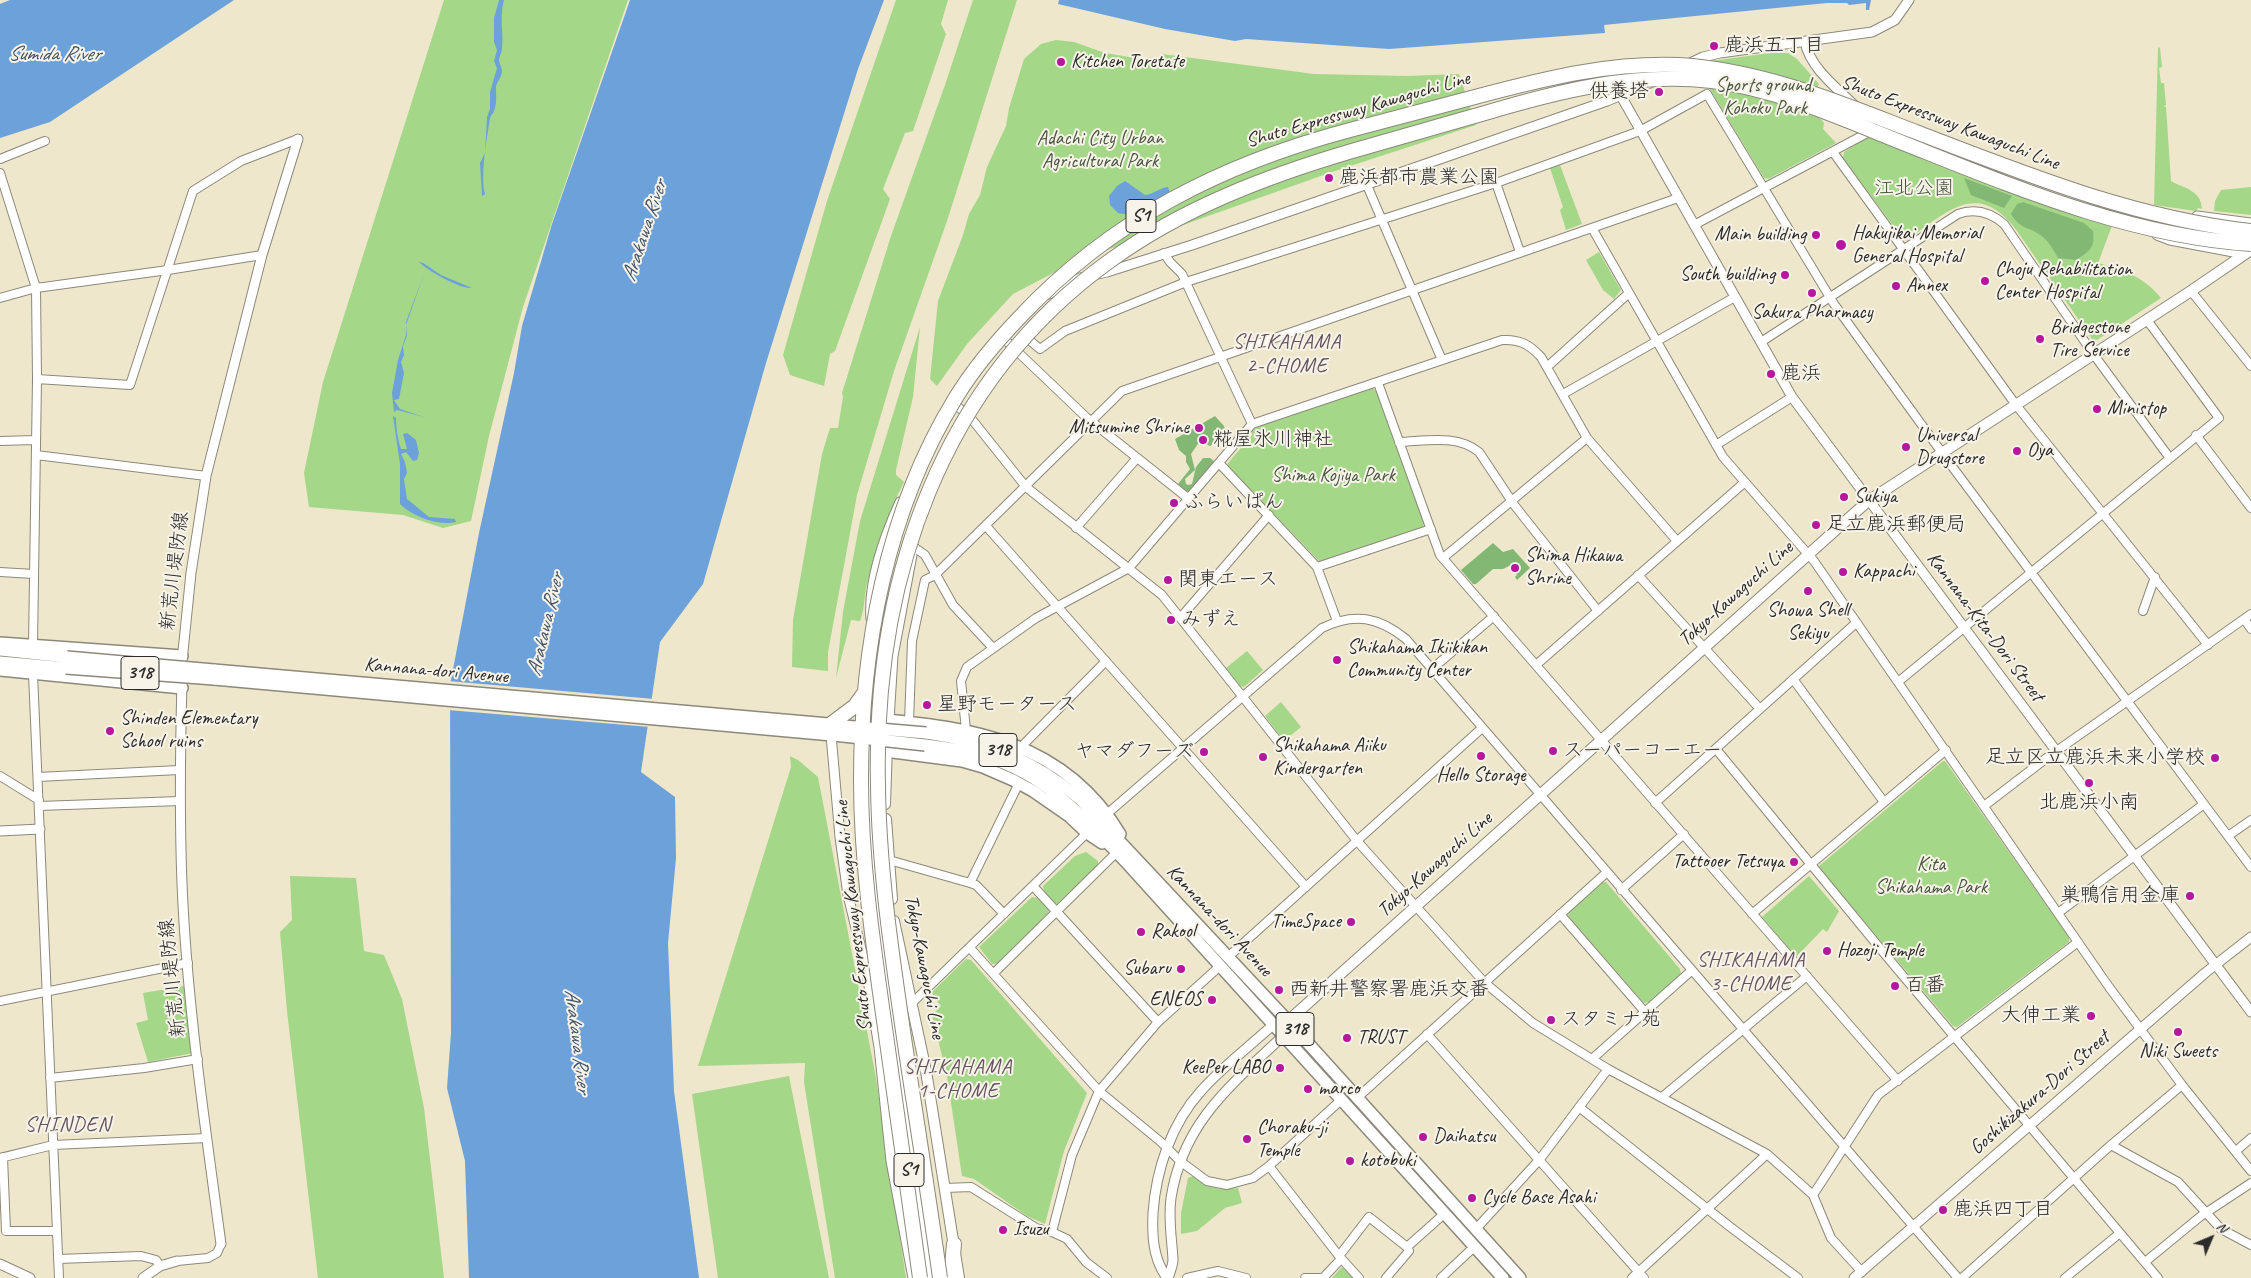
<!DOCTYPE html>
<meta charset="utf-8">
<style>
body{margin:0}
#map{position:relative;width:2251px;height:1278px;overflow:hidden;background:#eee7cb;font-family:Caveat,sans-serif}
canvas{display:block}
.north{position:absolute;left:2186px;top:1213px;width:50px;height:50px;-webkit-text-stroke:4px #f7f3e8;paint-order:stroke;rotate:45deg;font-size:14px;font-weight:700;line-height:20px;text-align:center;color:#2b2b2b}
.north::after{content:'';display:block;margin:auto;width:18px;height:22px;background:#2b2b2b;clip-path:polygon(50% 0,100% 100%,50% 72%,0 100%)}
</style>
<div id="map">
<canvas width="2251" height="1278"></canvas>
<div class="north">N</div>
</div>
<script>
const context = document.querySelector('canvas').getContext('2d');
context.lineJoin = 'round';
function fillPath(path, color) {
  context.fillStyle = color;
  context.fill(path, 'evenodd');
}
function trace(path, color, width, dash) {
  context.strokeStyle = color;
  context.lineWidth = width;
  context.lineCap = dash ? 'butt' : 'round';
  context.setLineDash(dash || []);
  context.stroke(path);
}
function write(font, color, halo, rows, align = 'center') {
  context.font = font + ' Caveat,"Klee One",sans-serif';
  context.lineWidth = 4;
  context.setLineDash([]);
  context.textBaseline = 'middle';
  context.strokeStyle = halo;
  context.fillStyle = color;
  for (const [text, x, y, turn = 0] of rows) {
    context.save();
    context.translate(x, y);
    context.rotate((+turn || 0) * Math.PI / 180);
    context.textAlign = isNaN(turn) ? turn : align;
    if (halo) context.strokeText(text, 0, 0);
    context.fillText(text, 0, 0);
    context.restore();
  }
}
const green = new Path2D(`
 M444,0H628L523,307L489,436L471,521L443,528L403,515L309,507L304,473L323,382Z
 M896,0H948L941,24L946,34L913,131L905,133L883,189L890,199L835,351L830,354L824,386L790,375L783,355L827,201Z
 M973,0H1017L947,221L894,371L857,495L828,652V671L792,667L793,620L822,454L830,428H838L843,397L842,393L891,236L945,85Z
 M1056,40L1074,42L1105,53L1159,62L1162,54L1314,74L1407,76L1459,74L1476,125L1332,172L1166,231L1100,252L1057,271L1013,294L967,344L937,386L930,379L938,301L963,235L969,214L980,195L987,167L1006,126L1009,108L1024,59L1041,44Z
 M2158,47L2160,48L2162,67L2159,68L2161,83H2164L2166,105L2164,106L2166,107L2171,181C2185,189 2201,190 2202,209L2198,208L2196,211L2154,205Z
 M1770,53H1788L1797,59L1819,84L1808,103L1824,123L1823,129L1836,143L1768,179L1764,178L1702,76L1704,64L1711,61Z
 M1873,134L2113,223L2098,263C2124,270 2144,277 2161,298L2097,340L2092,339L2017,231C1978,179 1948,211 1907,240L1903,239L1843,158L1844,152Z
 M1560,165L1582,224L1566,230L1560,210L1563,207L1550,168Z
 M2251,187V215L2214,211L2215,201L2221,190Z
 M1599,252L1621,290L1614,299L1603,290L1586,260Z
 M920,327L913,397L896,470V475L904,482C887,515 877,548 867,584C864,596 865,609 860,621L851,620L836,678L843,612L860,521Z
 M1371,387L1376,391L1424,523L1423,529L1320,562L1228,466V463L1252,435V430L1258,427Z
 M1247,651L1263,670L1244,687L1240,686L1226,668Z
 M1281,702L1301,727L1284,741L1265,716Z
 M790,756L798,760L818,777L876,1078L906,1278H835L804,1082L805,1063L698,1066L791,767Z
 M1943,761H1945L2069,937V942L1957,1027L1953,1026L1818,867Z
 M1086,852L1098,861V865L1057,904C1052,901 1043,893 1043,886L1075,856Z
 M290,876L356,878L364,951L384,955L402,999L424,1108L444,1278H318L287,1011L280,932L292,920Z
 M1809,876L1839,911L1827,932L1823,929L1796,957L1762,917Z
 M1603,882H1606L1680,969L1681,974L1649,1002L1644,1003L1568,916L1569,912Z
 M1032,897L1038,898L1049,910L1048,913L997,964H992L979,947Z
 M966,959L971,960L1087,1093L1064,1151L1045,1224L1027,1216L974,1179L962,1176L947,1076L932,1015L941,1006L931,993Z
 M185,986L193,1053L148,1062L136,1023L148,1020L143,993Z
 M789,1076L829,1278H718L692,1094Z
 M1193,1176C1205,1189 1222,1190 1238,1188L1242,1203L1225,1208L1197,1231L1181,1234V1213L1188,1178Z
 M1341,1268H1343L1353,1278H1332Z`);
const forest = new Path2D(`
 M1964,178L2012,196L2004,208L1971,195Z
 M2023,202L2084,223L2093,231C2095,248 2090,251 2076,260L2058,258C2054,251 2050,243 2044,238C2031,226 2021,231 2011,214L2017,204Z
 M1215,416L1224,426L1226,435L1210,446L1200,441L1191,454L1195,470L1185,479L1186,484L1188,485L1192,484L1196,467L1203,458H1210L1214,461L1191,490L1186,492L1178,484L1190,469L1186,462V456L1179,450L1175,439Z
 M1493,543L1503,552L1513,549L1530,568L1517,580L1515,577L1517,575L1509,566L1503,569H1493L1476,584H1473L1461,570Z`);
const water = new Path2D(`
 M10,0H234L50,122L0,138V4Z
 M499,0H504C499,19 504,32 502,49C502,53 499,56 499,60C499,64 502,67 502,71C502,78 495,83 496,89C496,96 497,104 494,111C493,114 491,115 490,118C487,138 480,176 485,194L482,196L480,163L485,153L487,117L490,109V92L497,68L494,61L497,50L494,42V18Z
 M630,0H884L858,69L766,363L703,584L660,642L641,772L675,797L676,858L668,943L674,1091L699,1278H469L465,1161L447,1088L451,1033L450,685L479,533L514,373L522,326L552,224Z
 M1059,0H1871L1869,10H1866V3L1849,5L1847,3H1827L1604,25L1605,33L1389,49L1246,39L1235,41L1165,29L1058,4Z
 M1125,181L1145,195C1154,194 1159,188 1168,187L1171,196L1161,208C1147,205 1140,205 1129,215L1118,213L1110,205L1109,196L1117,186Z
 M419,262L423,263L441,275L472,288C460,289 428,271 419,262Z
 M425,271L406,325L407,336L403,346L404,355L401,362L404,373L399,399L394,400L400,409L424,417L397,410L394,412L392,393L398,360L406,335V322Z
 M393,416L396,418C396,427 398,441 401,449H407L403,434L407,433L416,440L419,453L417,460L413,461L406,452L401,454L405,462L407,473L404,479L407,499L429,517L455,519L456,522C438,526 413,517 400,504V464Z`);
const pier = new Path2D(`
 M448,681L654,699L650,727L448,710Z`);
const minor = new Path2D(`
 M1833,152L2016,405L2208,645
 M0,159L45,141
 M0,173L36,288L37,379L33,645
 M1366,183L1442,360
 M1496,183L1520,252
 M1694,225L1871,131
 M1592,228L1723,457L1814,561L2109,987L2182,1085L2251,1171
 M1164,253L1170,262L1182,274L1252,424
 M2191,291L2251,366
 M0,298L36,288L168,270L262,255
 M1000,335L1087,418L1189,499
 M1028,339L1040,349L1065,331L1186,282L1496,183L1640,131L1707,94L1834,304L1948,461L2251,867
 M1761,342L1958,214C1975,208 1990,212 2004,224L2094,355L2169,457
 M1547,367L1629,293
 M37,379L130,385L193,191L241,161L298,139
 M1378,383L1440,555L1898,1081
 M1563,394L1735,297
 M951,401L970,417L1026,487L1162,595L1357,841L1484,982L1533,1023L1608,1069L1767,1154L1813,1195L1831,1238L1862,1272
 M2196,435L2251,508
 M0,441L35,440
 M1399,442C1426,441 1457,434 1479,452L1515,506L1598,611
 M1716,445L1792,397
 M36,455L206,476
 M1219,463L1317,567L1431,529
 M986,526L1306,887
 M1076,528L1137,458
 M914,547L925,555L953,605L993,648
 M1443,558L1587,438
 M1317,567L1337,621
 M0,572L34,574
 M1638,575L1760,709
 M2143,611L2155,577
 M1181,617L1269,515
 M2244,619L2251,629
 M1536,665L1745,482
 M1432,669L1494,616
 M33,674L59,1278
 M1793,679L1884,802
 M1898,682L2219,418L2147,320
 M909,722L912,641L925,580L935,575L1122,391L1678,198
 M966,730L961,681L967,667L1036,618L1129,568L1252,424L1502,340C1519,339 1529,344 1541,357L1587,438L1677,541
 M1020,748L1106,661
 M1716,749L1888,958L2158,1278
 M0,776L39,800
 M38,777L179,770
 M1655,803L1856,623
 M39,806L180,801
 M1984,806L2048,757L2251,614
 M1108,813L1322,628C1354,612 1379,617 1406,639L1958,1278
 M2228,836L2251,820
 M889,860L970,883L976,885L1004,914
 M970,883L1019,783
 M1033,886L1158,1022
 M1621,890L1684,834
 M2058,913L2204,804
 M1560,914L1645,1012
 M1752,914L1946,750
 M970,948L1099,1091L1161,1142L1180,1161L1207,1181L1227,1185L1253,1178L1269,1166L1341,1100
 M1228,957L1482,728
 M994,973L1117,852
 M0,1001L188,963
 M911,1004L1087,833
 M1427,1034L1644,1278
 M1592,1059L1691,971
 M50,1078L144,1068L198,1059
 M1662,1097L1807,976
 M1357,1098L1606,873
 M1579,1107L1729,1226L1798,1278
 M2111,1145L2178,1182L2221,1229L2251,1245
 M2236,1151L2251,1138
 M3,1157L6,1231H57
 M0,1158L53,1145L207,1138
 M1269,1166L1339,1256L1359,1278
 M945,1188L971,1187L1036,1228L1052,1232L1067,1239L1086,1262L1107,1278
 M1813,1195L1878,1095L2078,942
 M1475,1230L1540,1159L1608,1069
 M1052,1232L1072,1155L1099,1091L1158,1022L1220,966
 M1339,1256L1369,1217L1407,1247L1444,1214
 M58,1259L141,1256L156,1260L160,1266
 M177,1261L208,1258L217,1253L221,1244
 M2145,1262L2201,1216L2251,1183
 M1187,1278L1218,1271L1246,1278
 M1305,1278H1321
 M1323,1278L1341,1259
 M1386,1278L1409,1251L1407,1247
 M1441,1278L1474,1247
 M1632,1278L1767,1154
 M1962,1278L2111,1145L2182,1085
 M2065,1278L2120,1233`);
const tertiary = new Path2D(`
 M1805,42C1810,68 1837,88 1855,106
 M1688,64L1703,57L1720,53L1872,32L1895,20L1909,0
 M1621,96L1792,397L2251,1012
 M1866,117L1879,126L2052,191L2109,210L2123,218
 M2197,216L2251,223
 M2157,235L2170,240L2244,254
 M1049,294L1080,278L1107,272L1192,245L1607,101L1650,83
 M871,619C868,582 885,535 900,502
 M182,661L191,573L206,476L262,255L298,139
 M182,681C180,756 179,830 183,905C189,1018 206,1132 221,1244
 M873,709L875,654
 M889,720L893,656L912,555
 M831,735L840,837L848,895L867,974L879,1047L891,1161L913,1278
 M0,831L40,829
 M0,1264L30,1278
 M143,1278L160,1266L177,1261
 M1167,1278C1153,1259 1152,1236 1153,1213C1156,1170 1171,1124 1201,1091C1222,1067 1250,1046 1274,1024
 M1168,1278C1170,1272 1173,1265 1173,1260C1172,1239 1168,1220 1171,1198C1183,1122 1231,1085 1284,1035
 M1854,1278L2205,973L2251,937`);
const secondary = new Path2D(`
 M870,743C867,775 870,806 871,838C875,897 882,954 891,1012
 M885,804L887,744
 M886,819L892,899
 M894,921L926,1071L959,1278
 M1274,1024L1288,1021L1868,501L2191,291L2251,250
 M893,1029L929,1278`);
const primary = new Path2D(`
 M0,643L182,656
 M0,650L67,657
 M0,662L66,668
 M0,670L182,688
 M214,670L840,725
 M214,679L843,736
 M873,719C972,727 1064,741 1120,834
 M926,733C986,741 1033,759 1080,799L1288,1021L1520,1278
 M925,745C1026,756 1060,792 1126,862L1503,1278
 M870,749L962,761L983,767L1013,780L1033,791L1069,816L1087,833L1102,843`);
const motorway = new Path2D(`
 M831,724L843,715
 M890,1005L891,1035
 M951,1278L954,1244`);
const primaryBridge = new Path2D(`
 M67,657L214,670
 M66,668L214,679
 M844,726L926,733
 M843,736L925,745`);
const motorwayBridge = new Path2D(`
 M843,715L855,706L865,692
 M920,1278C908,1197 897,1116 886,1035C874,950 861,866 861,780C861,649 886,512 955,399C973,369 996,342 1020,317C1112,219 1222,164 1350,130C1392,119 1433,108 1475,97C1546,78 1618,60 1693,66C1772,74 1843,104 1916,132C2025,174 2134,218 2251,231
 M940,1278C929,1198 916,1118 904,1038C892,955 879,871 878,786C873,582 940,382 1111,260C1183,208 1267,176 1352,151C1396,138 1441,126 1485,113C1559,91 1634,72 1712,81C1776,89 1838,117 1898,141C2012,186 2128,236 2251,244`);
const markers = [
 [1714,46,5,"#b5179e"],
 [1061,62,5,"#b5179e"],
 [1659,92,5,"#b5179e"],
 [1329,178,5,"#b5179e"],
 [1816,235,5,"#b5179e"],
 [1841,245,6,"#b5179e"],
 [1785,275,5,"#b5179e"],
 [1985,281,5,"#b5179e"],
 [1896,286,5,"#b5179e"],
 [1812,293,5,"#b5179e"],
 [2040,339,5,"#b5179e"],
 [1771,374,5,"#b5179e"],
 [2097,409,5,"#b5179e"],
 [1199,428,5,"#b5179e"],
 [1203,440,5,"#b5179e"],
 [1906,447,5,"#b5179e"],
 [2017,451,5,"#b5179e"],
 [1844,497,5,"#b5179e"],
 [1174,503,5,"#b5179e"],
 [1816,525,5,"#b5179e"],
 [1515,568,5,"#b5179e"],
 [1843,572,5,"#b5179e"],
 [1168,580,5,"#b5179e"],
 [1808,591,5,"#b5179e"],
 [1171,620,5,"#b5179e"],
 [1337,660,5,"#b5179e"],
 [927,705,5,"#b5179e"],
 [110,731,5,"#b5179e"],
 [1553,751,5,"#b5179e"],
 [1204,752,5,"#b5179e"],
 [1481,756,5,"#b5179e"],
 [1263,757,5,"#b5179e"],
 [2215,758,5,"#b5179e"],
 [2089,783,5,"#b5179e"],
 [1794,862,5,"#b5179e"],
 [2190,896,5,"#b5179e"],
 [1351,922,5,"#b5179e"],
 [1141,932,5,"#b5179e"],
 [1827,951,5,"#b5179e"],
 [1181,969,5,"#b5179e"],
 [1895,986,5,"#b5179e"],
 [1279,990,5,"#b5179e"],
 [1212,1000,5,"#b5179e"],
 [2091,1016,5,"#b5179e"],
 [1551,1020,5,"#b5179e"],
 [2178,1032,5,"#b5179e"],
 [1347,1038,5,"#b5179e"],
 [1280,1068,5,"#b5179e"],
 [1308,1089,5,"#b5179e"],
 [1423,1137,5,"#b5179e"],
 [1247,1139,5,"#b5179e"],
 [1350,1161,5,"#b5179e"],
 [1472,1198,5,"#b5179e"],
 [1943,1210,5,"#b5179e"],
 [1003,1230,5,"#b5179e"]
];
const shields = [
 [1141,216,30],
 [140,673,38],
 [998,750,38],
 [1295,1029,38],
 [909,1170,30]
];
const shieldNames = [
 ["S1",1141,216],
 ["318",140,673],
 ["318",998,750],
 ["318",1295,1029],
 ["S1",909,1170]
];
const poiNames = [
 ["鹿浜五丁目",1724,46],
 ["Kitchen Toretate",1071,62],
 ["供養塔",1649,92,"right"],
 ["鹿浜都市農業公園",1339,178],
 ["Hakujikai Memorial",1852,234],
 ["General Hospital",1852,257],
 ["Main building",1806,235,"right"],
 ["Choju Rehabilitation",1995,270],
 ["Center Hospital",1995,293],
 ["South building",1775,275,"right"],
 ["Annex",1906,286],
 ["Sakura Pharmacy",1812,313,"center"],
 ["Bridgestone",2050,328],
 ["Tire Service",2050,351],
 ["鹿浜",1781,374],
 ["Ministop",2107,409],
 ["Mitsumine Shrine",1189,428,"right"],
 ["Universal",1916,436],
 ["Drugstore",1916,459],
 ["糀屋氷川神社",1213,440],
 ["Oya",2027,451],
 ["Sukiya",1854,497],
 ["ふらいぱん",1184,503],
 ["足立鹿浜郵便局",1826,525],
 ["Shima Hikawa",1525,556],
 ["Shrine",1525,579],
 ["Kappachi",1853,572],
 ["関東エース",1178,580],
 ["Showa Shell",1808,611,"center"],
 ["Sekiyu",1808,634,"center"],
 ["みずえ",1181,620],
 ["Shikahama Ikiikikan",1347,648],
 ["Community Center",1347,671],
 ["星野モータース",937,705],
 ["Shinden Elementary",120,719],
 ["School ruins",120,742],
 ["Shikahama Aiiku",1273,746],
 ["Kindergarten",1273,769],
 ["スーパーコーエー",1563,751],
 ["ヤマダフーズ",1194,752,"right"],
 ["足立区立鹿浜未来小学校",2205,758,"right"],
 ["Hello Storage",1481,776,"center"],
 ["北鹿浜小南",2089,803,"center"],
 ["Tattooer Tetsuya",1784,862,"right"],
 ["巣鴨信用金庫",2180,896,"right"],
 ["TimeSpace",1341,922,"right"],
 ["Rakool",1151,932],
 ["Hozoji Temple",1837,951],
 ["Subaru",1171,969,"right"],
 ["百番",1905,986],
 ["西新井警察署鹿浜交番",1289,990],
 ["ENEOS",1202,1000,"right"],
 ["大伸工業",2081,1016,"right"],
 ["スタミナ苑",1561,1020],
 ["TRUST",1357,1038],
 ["Niki Sweets",2178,1052,"center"],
 ["KeePer LABO",1270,1068,"right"],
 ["marco",1318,1089],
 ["Choraku-ji",1257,1128],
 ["Temple",1257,1151],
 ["Daihatsu",1433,1137],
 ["kotobuki",1360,1161],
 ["Cycle Base Asahi",1482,1198],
 ["鹿浜四丁目",1953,1210],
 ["Isuzu",1013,1230]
];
const parkNames = [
 ["Sports ground,",1765,86],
 ["Kohoku Park",1765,109],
 ["Adachi City Urban",1100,139],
 ["Agricultural Park",1100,162],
 ["江北公園",1914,189],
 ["Shima Kojiya Park",1333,476],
 ["Kita",1931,865],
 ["Shikahama Park",1931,888]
];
const streetNames = [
 ["Shuto Expressway Kawaguchi Line",1358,110,-16],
 ["Shuto Expressway Kawaguchi Line",1950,123,21],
 ["新荒川堤防線",175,571,-83],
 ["Tokyo-Kawaguchi Line",1736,594,-42],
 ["Kannana-Kita-Dori Street",1985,627,53],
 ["Kannana-dori Avenue",436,671,5],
 ["Tokyo-Kawaguchi Line",1435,865,-42],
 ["Shuto Expressway Kawaguchi Line",854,916,-96],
 ["Kannana-dori Avenue",1219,921,47],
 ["Tokyo-Kawaguchi Line",924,967,79],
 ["新荒川堤防線",173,978,-96],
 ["Goshikizakura-Dori Street",2040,1093,-41]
];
const waterNames = [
 ["Sumida River",54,54],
 ["Arakawa River",645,231,-72],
 ["Arakawa River",546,625,-77],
 ["Arakawa River",577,1041,83]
];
const neighbourhoodNames = [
 ["SHIKAHAMA",1287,342],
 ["2-CHOME",1287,366],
 ["SHIKAHAMA",1751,960],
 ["3-CHOME",1751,984],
 ["SHIKAHAMA",958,1067],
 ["1-CHOME",958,1091],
 ["SHINDEN",68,1125]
];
fillPath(green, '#a4d787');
fillPath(forest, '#83b874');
fillPath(water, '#6da1da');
fillPath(pier, '#eee7cb');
trace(minor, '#8c897b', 10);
trace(tertiary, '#8c897b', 11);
trace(secondary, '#8c897b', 12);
trace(primary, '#8c897b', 14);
trace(motorway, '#8c897b', 16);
trace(minor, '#fff', 8);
trace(tertiary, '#fff', 9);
trace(secondary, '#fff', 10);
trace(primary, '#fff', 11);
trace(motorway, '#fff', 14);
trace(primaryBridge, '#8c897b', 14, []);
trace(motorwayBridge, '#8c897b', 16, []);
trace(primaryBridge, '#fff', 11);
trace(motorwayBridge, '#fff', 14);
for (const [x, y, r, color] of markers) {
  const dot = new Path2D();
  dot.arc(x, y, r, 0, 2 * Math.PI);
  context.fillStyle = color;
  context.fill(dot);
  trace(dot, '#f7f3e8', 2);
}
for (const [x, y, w] of shields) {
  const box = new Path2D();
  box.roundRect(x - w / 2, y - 16.5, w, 33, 4);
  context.fillStyle = '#f7f3e8';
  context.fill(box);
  trace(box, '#2b2b2b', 1);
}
write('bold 19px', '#2b2b2b', null, shieldNames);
write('20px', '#2b2b2b', '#f7f3e8', poiNames, 'left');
write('20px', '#495642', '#f7f3e8', parkNames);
write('20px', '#2b2b2b', '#f7f3e8', streetNames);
write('italic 21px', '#425468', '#f7f3e8', waterNames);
context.letterSpacing = '1px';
write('21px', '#655360', '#f7f3e8', neighbourhoodNames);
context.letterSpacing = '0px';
</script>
